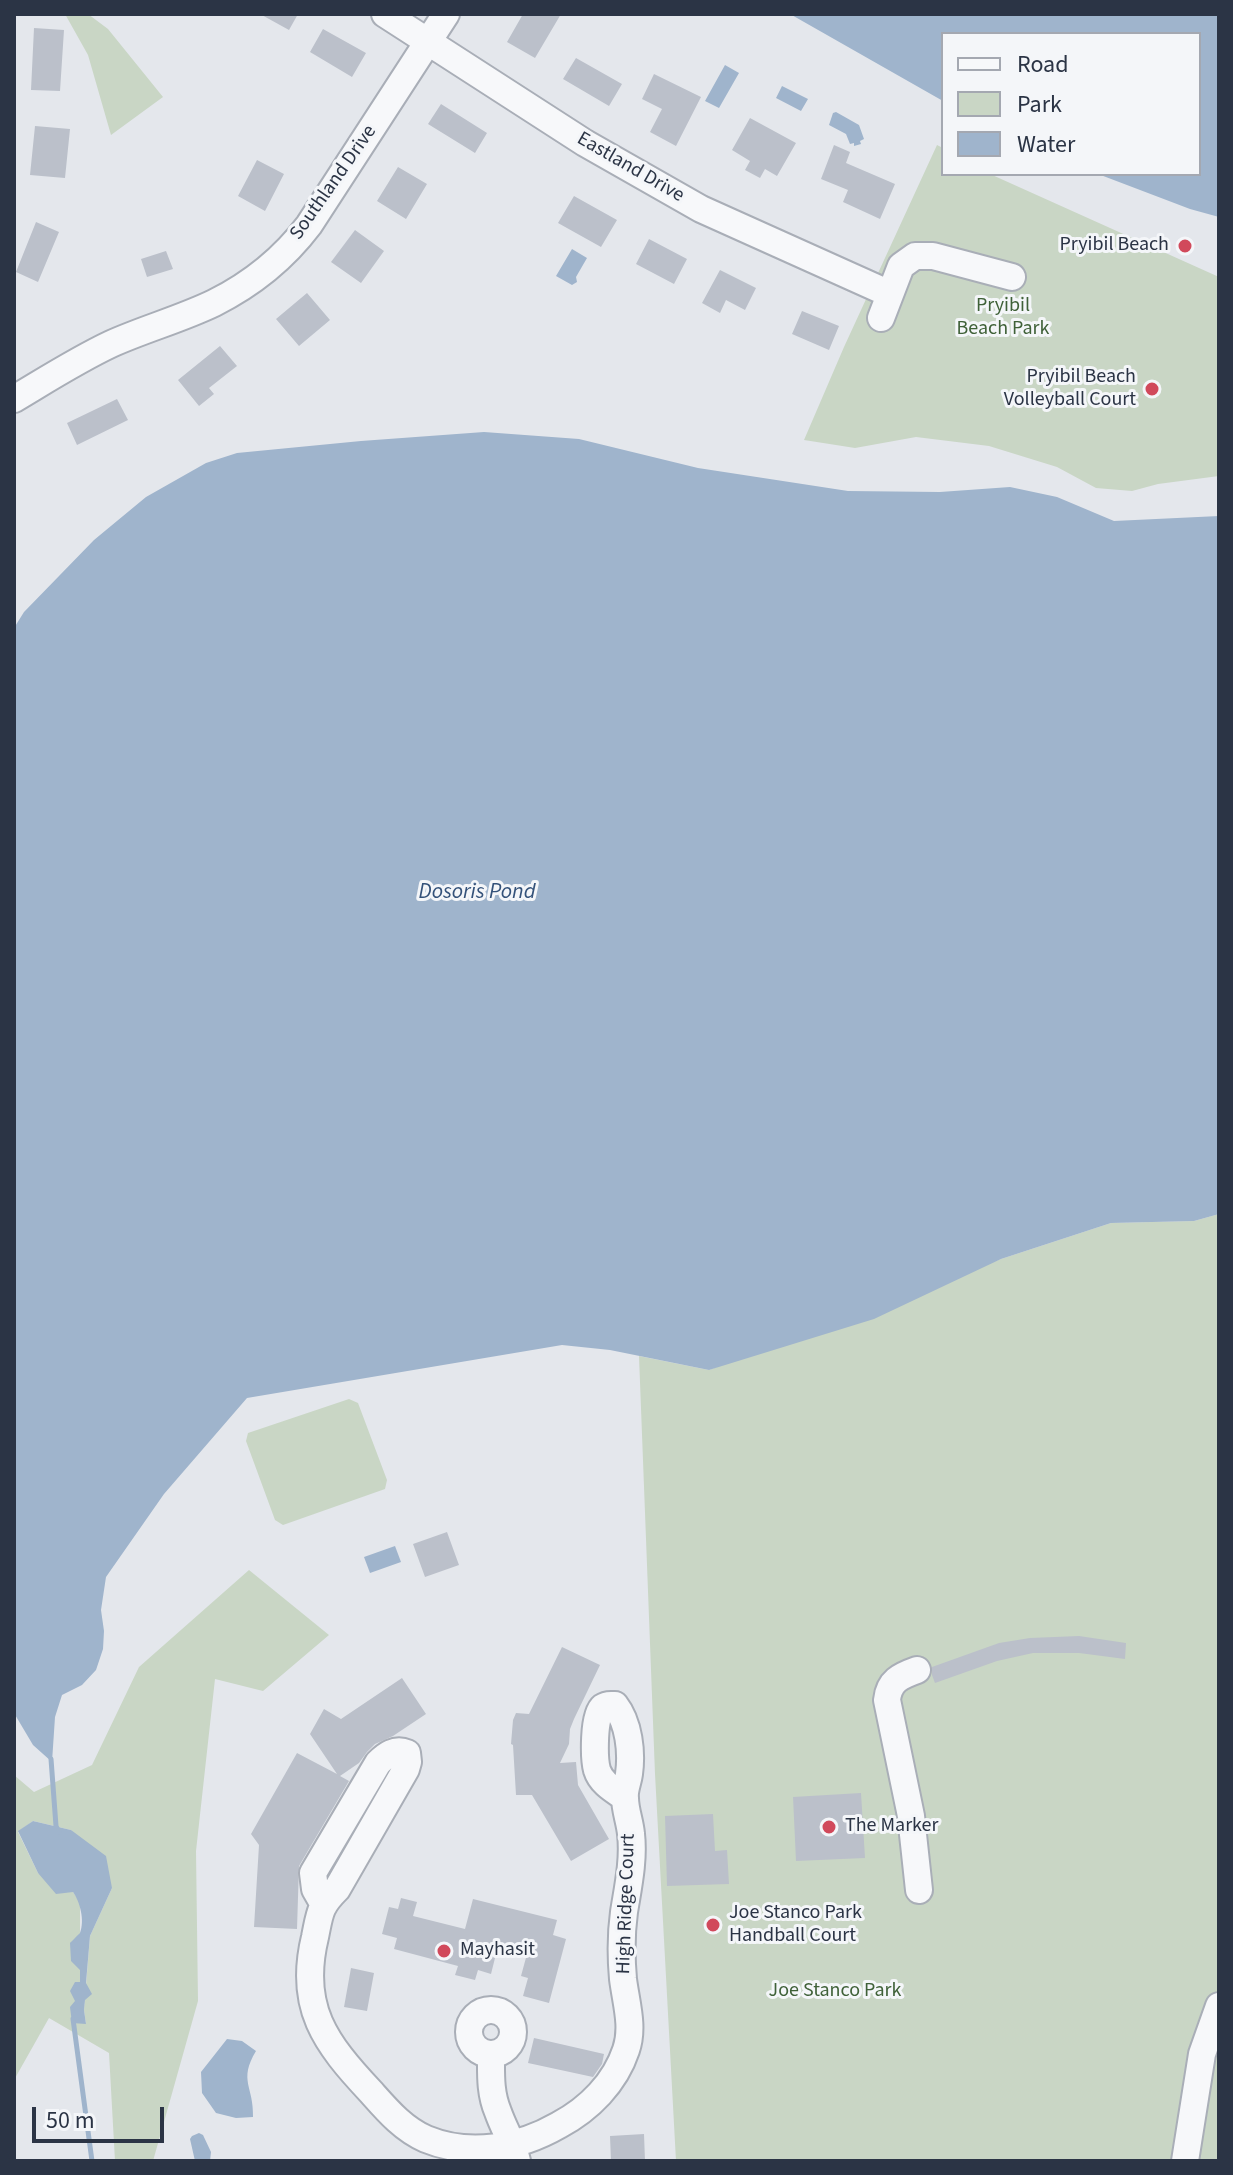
<!DOCTYPE html>
<style>
body{margin:0}
#map{position:relative;width:1233px;height:2175px;overflow:hidden;background:#e4e7ec;font-family:"Source Sans 3",sans-serif}
canvas{display:block}
.frame{position:absolute;inset:0;border:16px solid #2b3445;pointer-events:none}
.legend{position:absolute;left:941px;top:32px;width:260px;height:144px;box-sizing:border-box;background:#f4f6f9;border:2px solid #a4a8b1;margin:0;padding:10px 14px;list-style:none;font-size:24px;color:#2b3445}
.legend li{display:flex;align-items:center;gap:16px;height:40px}
.legend b{width:40px;border:2px solid #a4a8b1}
.scale{position:absolute;left:32px;top:2107px;width:132px;height:36px;box-sizing:border-box;border:4px solid #2b3445;border-top:0;padding-left:10px;font-size:24px;line-height:28px;white-space:nowrap;color:#2b3445;-webkit-text-stroke:6px #f4f6f9;paint-order:stroke}
</style>
<div id="map">
<canvas width="1233" height="2175"></canvas>
<div class="frame"></div>
<ul class="legend">
<li><b style="height:10px;background:#f7f8fa"></b>Road</li>
<li><b style="height:22px;background:#c9d6c5"></b>Park</li>
<li><b style="height:22px;background:#9fb4cc"></b>Water</li>
</ul>
<div class="scale">50 m</div>
</div>
<script>
const context = document.querySelector('canvas').getContext('2d');
context.lineJoin = 'round';
function fillPath(path, color) {
  context.fillStyle = color;
  context.fill(path, 'evenodd');
}
function trace(path, color, width, dash) {
  context.strokeStyle = color;
  context.lineWidth = width;
  context.lineCap = dash ? 'butt' : 'round';
  context.setLineDash(dash || []);
  context.stroke(path);
}
function write(font, color, halo, rows, align = 'center') {
  context.font = font + ' "Source Sans 3",sans-serif';
  context.lineWidth = 6;
  context.setLineDash([]);
  context.textBaseline = 'middle';
  context.strokeStyle = halo;
  context.fillStyle = color;
  for (const [text, x, y, turn = 0] of rows) {
    context.save();
    context.translate(x, y);
    context.rotate((+turn || 0) * Math.PI / 180);
    context.textAlign = isNaN(turn) ? turn : align;
    if (halo) context.strokeText(text, 0, 0);
    context.fillText(text, 0, 0);
    context.restore();
  }
}
const green = new Path2D(`
 M65,14H88L108,29L163,97L111,135L88,55Z
 M937,145L943,148V174H990L1219,277V476L1158,484L1132,491L1096,488L1057,467L989,446L916,437L855,448L804,440L844,347Z
 M1219,1214V2161H676L655,1774L639,1356L709,1370L1001,1259L1111,1223L1194,1221Z
 M349,1399L358,1403L387,1480L385,1489L283,1525L275,1520L246,1441L248,1433Z
 M249,1570L329,1635L263,1691L215,1679L196,1851L198,2001L153,2161H115L109,2053L49,2018L14,2080V1775L34,1792L92,1765L139,1667ZM33,1821L71,1830L112,1888L90,1936L84,2010L86,2024L75,2001L80,1983V1902L73,1892L38,1873L18,1832Z`);
const water = new Path2D(`
 M790,14H1219V217L1190,209L1098,174H1199V34H943V101Z
 M725,65L739,73L719,108L705,101Z
 M782,86L808,99L801,111L776,98Z
 M836,112L859,125L864,139L860,141L861,144L854,146V143L850,144L846,134L829,125L833,113Z
 M572,249L587,258L576,277L577,282L572,285L556,276Z
 M484,432L579,439L698,468L848,491L940,492L1010,487L1057,497L1114,521L1219,516V1214L1194,1221L1111,1223L1001,1259L874,1319L709,1370L610,1350L562,1345L247,1398L164,1494L106,1577L101,1610L104,1631L103,1649L96,1670L82,1685L62,1695L55,1717L52,1762L33,1745L14,1713V628L24,612L94,540L146,497L206,463L237,453L361,441Z
 M395,1546L401,1562L370,1573L364,1557Z
 M33,1821L71,1830L106,1856L112,1888L90,1936L86,1983L92,1994L85,2000L84,2010L86,2024L72,2023L70,2007L75,2001L70,1991L75,1982H80V1970L71,1961L70,1943C71,1942 79,1934 80,1933C85,1920 80,1902 73,1892L56,1894L38,1873L18,1831Z
 M227,2039L242,2041L256,2051C238,2081 254,2086 253,2117L236,2118L216,2113L202,2093L201,2072Z
 M199,2133L203,2135L211,2152L210,2161H195L190,2139L192,2136Z`);
const stream = new Path2D(`
 M51,1759L56,1826L59,1832
 M73,2019L92,2161`);
const building = new Path2D(`
 M260,14H298L289,30Z
 M523,14H561L535,58L507,42Z
 M34,28L64,30L60,91L31,90Z
 M323,29L366,53L352,77L310,52Z
 M576,58L622,84L609,106L563,79Z
 M654,74L701,97L676,146L650,132L662,109L642,99Z
 M441,104L487,133L475,153L428,124Z
 M750,118L796,143L777,176L765,169L760,178L745,170L750,161L732,150Z
 M35,126L70,129L65,178L30,175Z
 M834,145L850,152L846,163L895,184L880,219L843,202L848,190L821,179Z
 M257,160L284,174L265,211L238,196Z
 M398,167L427,184L406,219L377,201Z
 M574,196L617,220L601,247L558,223Z
 M36,222L59,232L38,282L16,272Z
 M355,230L384,251L361,283L331,262Z
 M649,239L687,259L674,284L636,264Z
 M166,251L173,269L147,277L141,259Z
 M720,270L756,288L745,310L726,300L720,313L702,303Z
 M307,293L330,320L299,346L276,319Z
 M802,311L839,326L829,350L792,334Z
 M220,346L237,366L209,388L214,394L199,406L178,380Z
 M117,399L128,420L77,445L67,423Z
 M447,1532L459,1565L425,1577L413,1544Z
 M1079,1636L1126,1643L1125,1659L1079,1653H1033L997,1661L935,1683L932,1675V1667L999,1643L1030,1638Z
 M562,1647L600,1665L574,1719L570,1729L569,1744L560,1763L576,1762L578,1785L609,1839L571,1861L532,1795H516L513,1745L511,1744L513,1720L516,1713L529,1714Z
 M402,1678L426,1714L393,1736L375,1744L367,1752L359,1763L340,1776L349,1781L299,1866L297,1929L254,1927L259,1845L251,1834L297,1753L337,1774L310,1734L324,1709L341,1719Z
 M861,1793L865,1858L796,1861L793,1797Z
 M713,1814L715,1851L727,1850L729,1884L667,1886L665,1816Z
 M401,1898L417,1902L413,1916L465,1929L473,1899L557,1920L553,1935L566,1939L549,2003L523,1996L528,1978L521,1976L527,1954L498,1946L491,1974L478,1970L475,1980L455,1975L458,1966L394,1949L397,1938L382,1934L389,1907L398,1909Z
 M351,1968L374,1973L367,2011L344,2007Z
 M534,2038L604,2054L602,2064L593,2077L528,2063Z
 M644,2134L645,2161H611L610,2136Z`);
const minor = new Path2D(`
 M385,14L585,143L701,209L890,294
 M881,318L901,266L915,256H933L1012,277
 M14,399C46,380 77,360 111,344C144,329 181,319 214,303C252,284 284,258 309,225L446,14
 M917,1670C900,1676 889,1681 887,1700L911,1816L919,1890
 M323,1903L315,1889L313,1873L378,1763C386,1755 395,1748 407,1753L408,1762L406,1769L337,1889C319,1907 320,1913 315,1937C298,2007 325,2043 371,2092C387,2110 403,2129 426,2139C470,2157 519,2148 559,2125C589,2109 615,2083 626,2050C634,2027 626,2003 623,1979C621,1957 621,1934 624,1912C628,1887 634,1860 631,1834C630,1822 625,1810 625,1798C624,1790 628,1782 629,1774C632,1752 629,1723 615,1705C611,1705 607,1704 603,1707C593,1715 594,1759 597,1770C601,1783 614,1790 624,1797
 M469 2032a22 22 0 1 1 44 0a22 22 0 1 1-44 0Z
 M491,2054C491,2075 490,2093 498,2112C504,2129 513,2143 517,2161
 M1185,2161L1202,2054L1219,2006`);
const markers = [
 [1185,246,8,"#d1495b"],
 [1152,389,8,"#d1495b"],
 [829,1827,8,"#d1495b"],
 [713,1925,8,"#d1495b"],
 [444,1951,8,"#d1495b"]
];
const streetNames = [
 ["Eastland Drive",630,168,30],
 ["Southland Drive",334,183,-55],
 ["High Ridge Court",627,1904,-88]
];
const poiNames = [
 ["Pryibil Beach",1169,246,"right"],
 ["Pryibil Beach",1136,378,"right"],
 ["Volleyball Court",1136,401,"right"],
 ["The Marker",845,1827],
 ["Joe Stanco Park",729,1914],
 ["Handball Court",729,1937],
 ["Mayhasit",460,1951]
];
const parkNames = [
 ["Pryibil",1003,307],
 ["Beach Park",1003,330],
 ["Joe Stanco Park",835,1992]
];
const waterNames = [
 ["Dosoris Pond",477,893]
];
fillPath(green, '#c9d6c5');
fillPath(water, '#9fb4cc');
trace(stream, '#9fb4cc', 5);
fillPath(building, '#bbc0ca');
trace(minor, '#a9aeb7', 30);
trace(minor, '#f7f8fa', 26);
for (const [x, y, r, color] of markers) {
  const dot = new Path2D();
  dot.arc(x, y, r, 0, 2 * Math.PI);
  context.fillStyle = color;
  context.fill(dot);
  trace(dot, '#f4f6f9', 3);
}
write('20px', '#2b3445', '#f4f6f9', streetNames);
write('20px', '#2b3445', '#f4f6f9', poiNames, 'left');
write('20px', '#3f6138', '#f4f6f9', parkNames);
write('italic 22px', '#34527a', '#f4f6f9', waterNames);
</script>
